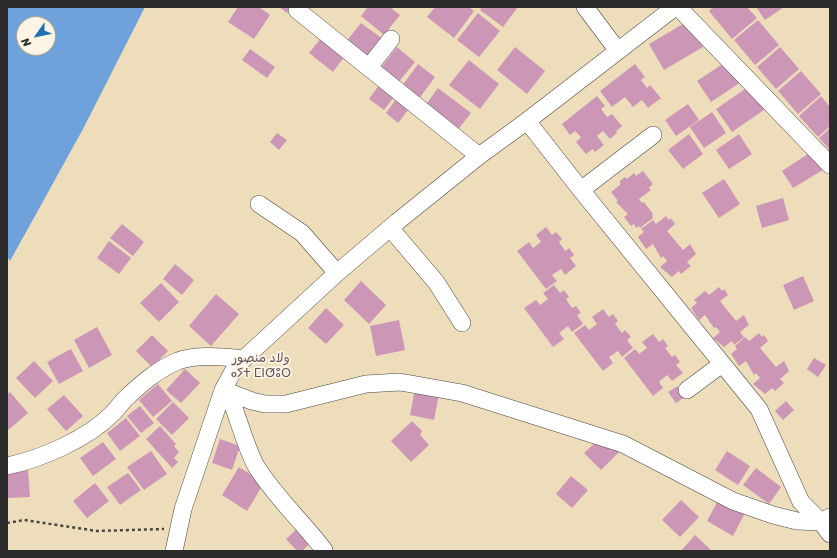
<!DOCTYPE html>
<meta charset="utf-8">
<style>
body{margin:0}
#map{position:relative;width:837px;height:558px;overflow:hidden;background:#edb;font-family:Sriracha,sans-serif}
canvas{display:block}
.frame{position:absolute;inset:0;border:8px solid #2b2b2b;pointer-events:none}
.north{position:absolute;left:16px;top:16px;width:40px;height:40px;box-sizing:border-box;background:#fcf5e5;border:1px solid #a8a49b;border-radius:50%;rotate:237deg;font-size:11px;font-weight:700;line-height:16px;text-align:center;color:#2b2b2b}
.north::after{content:'';display:block;margin:auto;width:14px;height:18px;background:#1f6fb2;clip-path:polygon(50% 0,100% 100%,50% 72%,0 100%)}
</style>
<div id="map">
<canvas width="837" height="558"></canvas>
<div class="frame"></div>
<div class="north">N</div>
</div>
<script>
const context = document.querySelector('canvas').getContext('2d');
context.lineJoin = 'round';
function fillPath(path, color) {
  context.fillStyle = color;
  context.fill(path, 'evenodd');
}
function trace(path, color, width, dash) {
  context.strokeStyle = color;
  context.lineWidth = width;
  context.lineCap = dash ? 'butt' : 'round';
  context.setLineDash(dash || []);
  context.stroke(path);
}
function write(font, color, halo, rows, align = 'center') {
  context.font = font + ' Sriracha,"Playpen Sans Arabic","Noto Sans Tifinagh",sans-serif';
  context.lineWidth = 3.5;
  context.setLineDash([]);
  context.textBaseline = 'middle';
  context.strokeStyle = halo;
  context.fillStyle = color;
  for (const [text, x, y, turn = 0] of rows) {
    context.save();
    context.translate(x, y);
    context.rotate((+turn || 0) * Math.PI / 180);
    context.textAlign = isNaN(turn) ? turn : align;
    if (halo) context.strokeText(text, 0, 0);
    context.fillText(text, 0, 0);
    context.restore();
  }
}
const water = new Path2D(`
 M7,7H145L83,129L10,261L7,256ZM24,24H48V48H24Z`);
const building = new Path2D(`
 M238,7H259L270,15L254,39L228,22Z
 M279,7H291L287,13Z
 M368,7H390L400,15L384,35L361,16Z
 M435,7H469L474,11L454,38L427,17Z
 M482,7H518L503,27L480,10Z
 M713,7H747L757,18L732,39L709,11Z
 M756,7H784L765,20Z
 M478,13L500,31L479,57L457,40Z
 M758,20L779,45L755,65L734,40Z
 M688,21L703,47L664,70L649,44Z
 M361,23L383,39L367,60L345,43Z
 M321,38L345,56L333,72L309,53Z
 M397,47L415,62L398,83L380,69Z
 M515,47L545,71L527,94L497,70Z
 M780,47L799,69L776,89L757,67Z
 M250,49L275,67L267,78L242,60Z
 M469,60L499,84L480,109L449,85Z
 M727,61L741,82L711,102L697,81Z
 M418,64L435,77L419,99L402,86Z
 M635,64L645,77L641,80L647,88L650,85L661,98L648,108L642,100L633,107L625,97L612,107L600,91Z
 M801,71L821,94L798,114L778,91Z
 M382,81L397,93L384,110L369,99Z
 M748,87L764,110L732,132L716,109Z
 M438,88L471,113L457,131L425,106Z
 M399,95L412,105L398,123L386,113Z
 M597,96L605,106L601,109L607,117L612,114L622,126L616,131L617,133L610,139L603,131L597,136L604,145L595,152L593,149L586,154L576,142L581,137L575,131L570,135L562,124Z
 M821,96L830,107V126L818,137L799,116Z
 M688,104L699,120L676,136L665,120Z
 M712,112L726,133L704,148L690,127Z
 M830,128V150L819,138Z
 M277,133L287,140L279,150L270,142Z
 M689,134L703,154L683,169L668,150Z
 M739,134L752,154L729,169L716,150Z
 M811,152L823,170L793,188L782,171Z
 M643,171L653,184L649,188L651,190L639,199L642,203L644,202L653,214L652,215L653,218L640,228L639,226L636,228L634,224L631,226L624,217L628,214L616,202L618,201L611,192L620,185V181L625,177L627,179L634,173L636,176Z
 M724,179L740,204L719,218L702,193Z
 M783,198L789,220L762,228L756,206Z
 M666,216L669,220L671,218L675,224L667,231L683,250L690,244L696,254L687,262L691,266L681,274L679,271L672,277L660,267L667,261L663,256L661,258L653,244L646,249L638,237L644,232L641,229L653,220L656,224Z
 M122,224L144,242L133,256L110,238Z
 M546,227L552,235L556,232L562,239L559,242L565,251L569,248L574,255L570,258L576,266L565,275L561,269L552,275L557,281L546,289L517,251L529,242L533,248L541,242L536,235Z
 M109,241L131,258L119,274L97,258Z
 M175,264L194,280L182,295L163,279Z
 M803,276L814,301L794,310L783,285Z
 M361,281L386,305L369,324L344,300Z
 M161,283L179,302L159,322L140,303Z
 M554,285L560,293L564,290L569,297L566,299L572,308L576,306L581,313L577,315L583,324L572,332L568,326L559,333L564,339L553,347L524,308L536,300L540,305L548,299L543,293Z
 M719,287L722,291L724,289L728,295L720,301L736,321L744,315L749,325L740,332L744,337L734,345L732,341L724,347L713,338L720,332L716,327L714,328L705,315L699,320L691,308L697,303L694,300L705,291L709,295Z
 M216,294L239,314L211,346L189,326Z
 M326,308L344,325L326,344L308,328Z
 M603,309L609,317L613,314L618,321L615,324L622,333L625,330L631,337L627,340L633,348L622,357L618,351L609,357L613,363L603,371L574,333L585,325L589,330L597,324L592,317Z
 M399,320L405,350L376,356L370,326Z
 M97,327L112,355L89,368L74,340Z
 M759,333L762,337L764,335L768,341L760,348L776,367L784,361L789,371L780,379L784,383L775,391L772,388L765,394L753,384L760,378L756,373L754,375L746,361L739,366L731,354L737,349L735,346L745,337L749,341Z
 M653,334L659,342L663,339L668,346L665,348L672,357L675,355L680,362L676,365L683,373L672,381L667,375L659,382L663,388L653,396L624,358L635,349L639,354L647,348L642,342Z
 M152,335L168,351L152,367L136,351Z
 M71,349L83,371L59,384L47,362Z
 M814,358L826,365L818,377L807,369Z
 M34,361L53,381L35,398L16,378Z
 M185,369L200,383L181,403L166,390Z
 M158,384L172,401L153,417L139,400Z
 M678,386L685,397L676,403L668,392Z
 M415,389L439,394L434,420L410,415Z
 M10,392L28,413L7,431V395Z
 M64,395L83,416L66,431L47,409Z
 M786,401L794,410L783,420L775,411Z
 M173,402L189,418L172,435L156,419Z
 M140,406L154,423L141,433L127,416Z
 M126,418L140,436L120,451L107,433Z
 M412,421L422,431L420,435L429,445L411,462L391,441Z
 M160,426L176,444L174,446L179,452L174,458L178,462L172,468L146,439Z
 M220,439L240,446L232,470L212,463Z
 M597,441L619,452L601,470L584,453Z
 M103,442L116,459L93,476L80,458Z
 M151,451L167,474L144,490L127,467Z
 M727,451L750,466L738,485L715,470Z
 M239,467L264,483L247,511L222,495Z
 M756,468L781,487L769,504L743,485Z
 M28,470L30,497L7,498V471Z
 M128,473L141,490L120,505L107,487Z
 M571,476L588,490L572,508L556,494Z
 M95,483L109,501L87,518L73,501Z
 M720,497L746,511L733,536L707,521Z
 M681,500L699,517L680,537L662,520Z
 M300,526L314,540L302,551H297L286,539Z
 M695,535L712,551H681Z`);
const path = new Path2D(`
 M7,523L24,520L97,531L164,529`);
const minor = new Path2D(`
 M300,7L297,10L479,156
 M585,7L618,51
 M678,7L830,165
 M369,67L391,39
 M527,121L581,190L759,409L801,502L821,522L830,534
 M581,190L653,135
 M259,204L302,233L337,273
 M390,228L436,282L462,323
 M223,390L252,401L265,404H286L366,384L400,382L462,393L623,444L733,501L773,515L797,521L821,522L830,517
 M687,390L722,364
 M226,391L231,400C238,418 247,450 256,466C275,497 303,522 324,550
 M7,466C41,459 87,439 112,414C117,409 121,403 126,398C141,384 158,369 178,361C197,354 224,357 244,359
 M174,551L183,509L223,390L236,366L337,273L397,222L479,156L527,121L675,7`);
const quarterNames = [
 ["ولاد منصور",261,359],
 ["ⴰⵢⵜ ⵎⵏⵚⵓⵔ",261,374]
];
fillPath(water, '#6fa1da');
fillPath(building, '#cc97b6');
trace(minor, '#484641', 18);
trace(path, '#484641', 2.5, [3, 3]);
trace(minor, '#fff', 17);
write('13px', '#63515c', '#fcf5e5', quarterNames);
</script>
